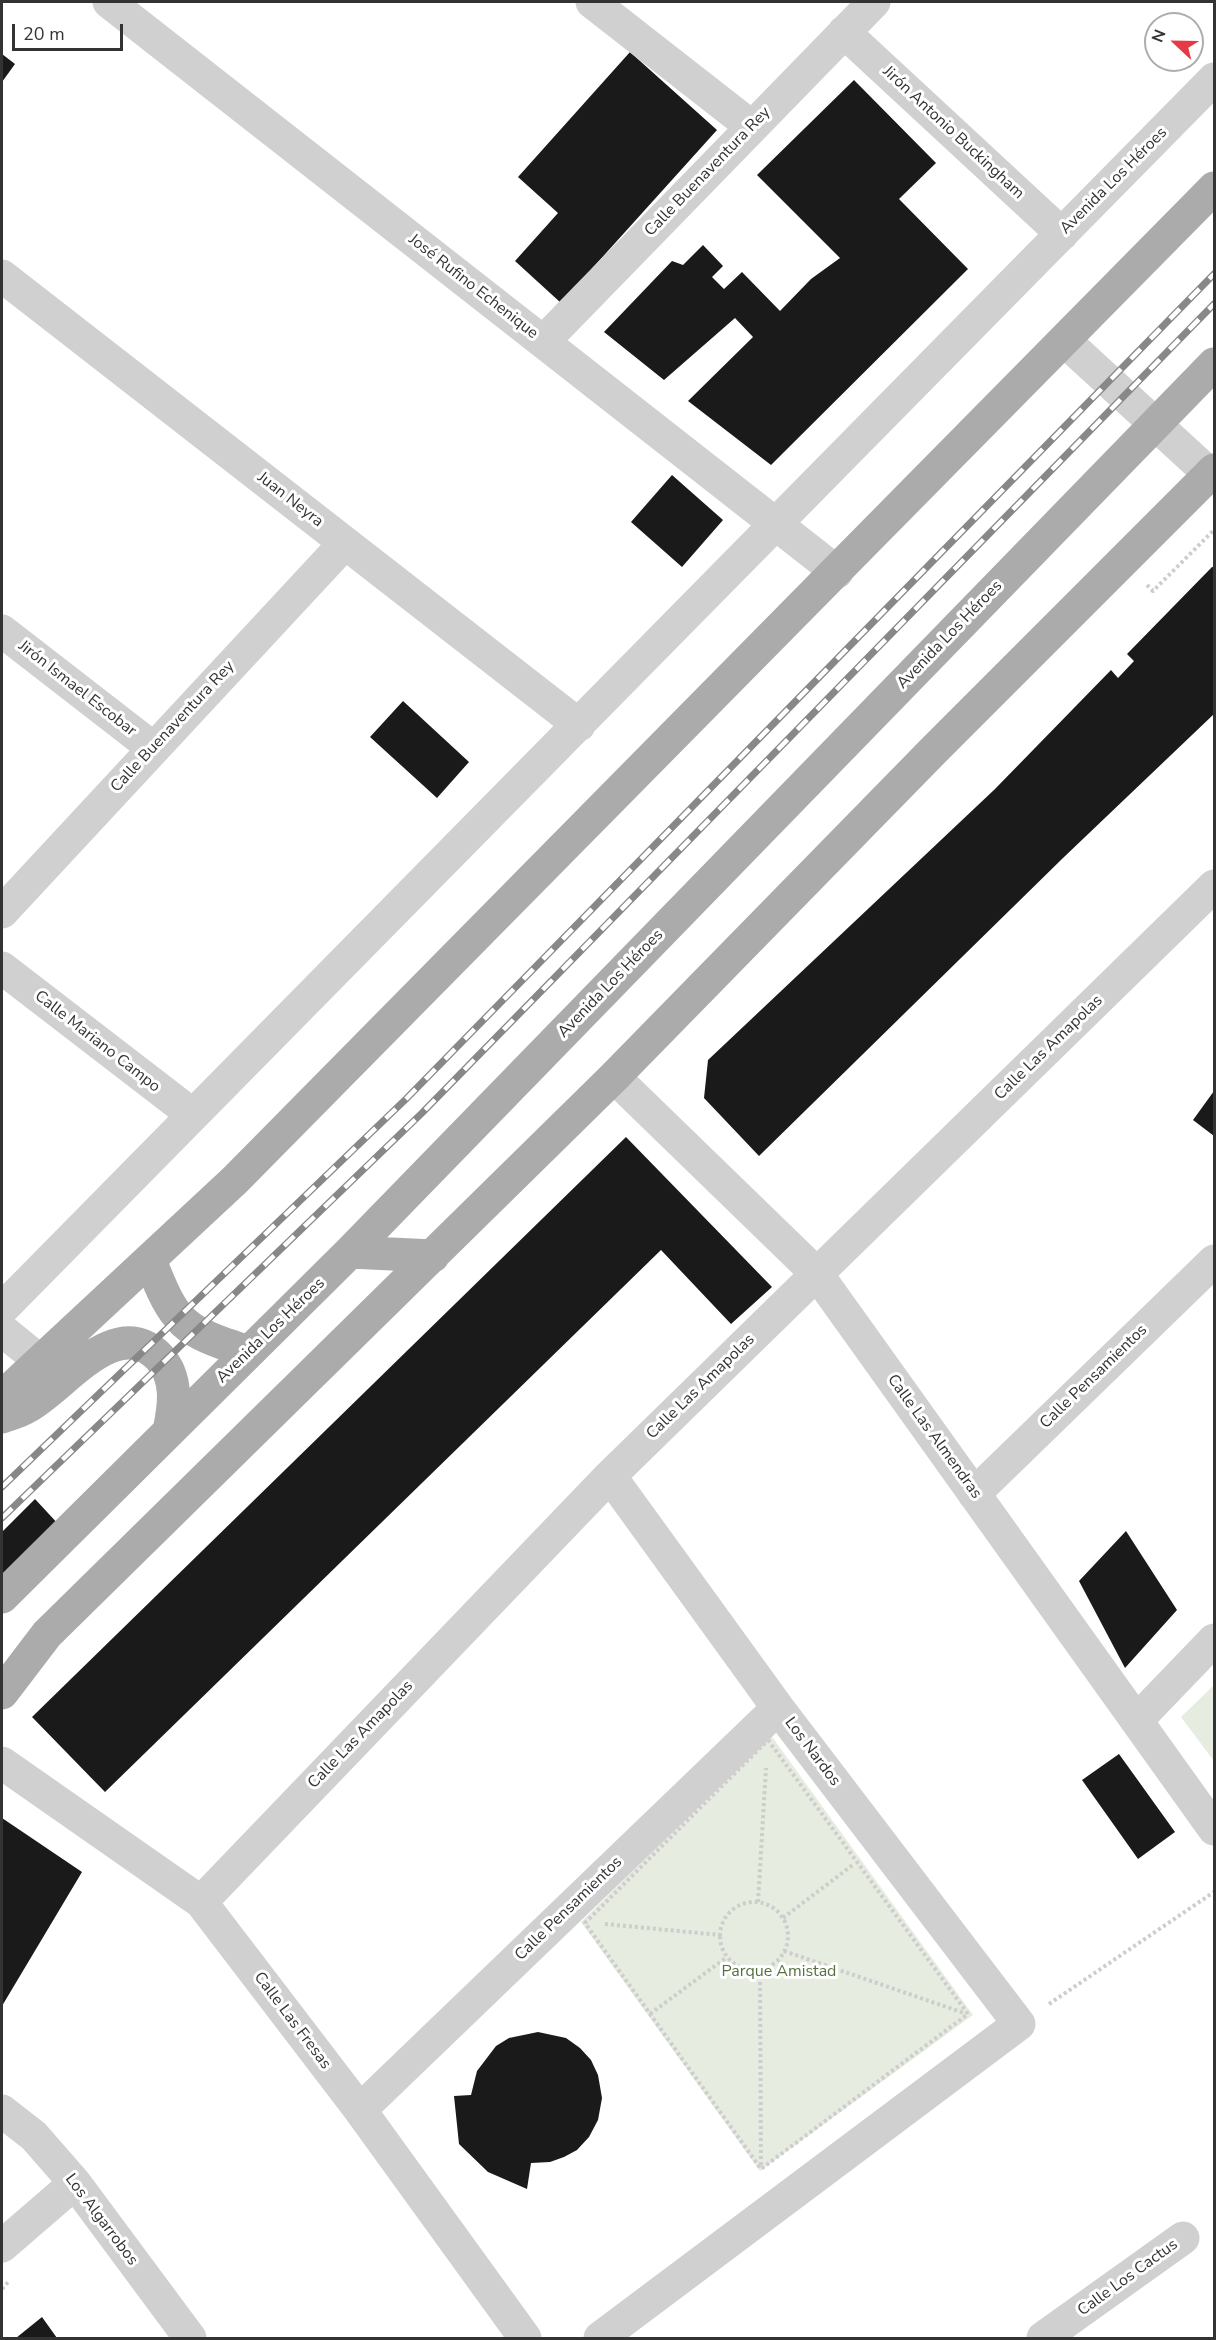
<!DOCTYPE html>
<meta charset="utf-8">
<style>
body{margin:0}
#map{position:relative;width:1216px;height:2340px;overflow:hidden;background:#fff;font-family:"Nunito Sans",sans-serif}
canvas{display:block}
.frame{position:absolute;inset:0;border:3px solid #333;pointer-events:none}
.north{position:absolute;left:1144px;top:12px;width:60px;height:60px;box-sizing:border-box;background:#fff;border:2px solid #adadad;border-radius:50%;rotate:292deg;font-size:16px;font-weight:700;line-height:24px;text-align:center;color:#333}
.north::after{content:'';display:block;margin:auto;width:21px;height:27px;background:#e63946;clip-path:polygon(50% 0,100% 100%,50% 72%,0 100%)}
.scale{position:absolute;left:12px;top:24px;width:111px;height:27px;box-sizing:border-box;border:3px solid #333;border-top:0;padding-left:8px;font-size:18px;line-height:21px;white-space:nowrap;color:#333;-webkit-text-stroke:4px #fff;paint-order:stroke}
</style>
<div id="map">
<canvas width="1216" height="2340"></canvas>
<div class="frame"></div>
<div class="north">N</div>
<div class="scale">20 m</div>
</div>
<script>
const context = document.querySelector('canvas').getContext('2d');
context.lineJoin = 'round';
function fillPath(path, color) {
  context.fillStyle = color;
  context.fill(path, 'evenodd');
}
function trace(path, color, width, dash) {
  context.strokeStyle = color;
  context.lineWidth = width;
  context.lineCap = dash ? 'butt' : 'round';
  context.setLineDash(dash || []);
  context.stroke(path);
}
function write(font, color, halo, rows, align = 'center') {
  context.font = font + ' "Nunito Sans",sans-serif';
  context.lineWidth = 6;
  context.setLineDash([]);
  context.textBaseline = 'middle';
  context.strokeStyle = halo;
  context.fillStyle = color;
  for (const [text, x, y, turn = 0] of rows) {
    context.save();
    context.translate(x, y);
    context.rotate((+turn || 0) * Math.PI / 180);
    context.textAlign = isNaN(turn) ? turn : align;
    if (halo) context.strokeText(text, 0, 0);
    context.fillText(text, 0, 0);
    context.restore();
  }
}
const green = new Path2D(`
 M1214,1685V1761L1181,1717Z
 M770,1734L973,2015L760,2171L581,1922Z`);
const building = new Path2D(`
 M630,52L717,130L561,303L515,261L558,213L518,177Z
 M2,54L15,64L2,82Z
 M854,80L936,163L899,199L968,269L771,465L688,401L753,337L735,318L664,380L604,332L672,261L683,265L703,245L723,266L712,277L724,289L742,272L780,311L811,279L840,258L757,175Z
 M672,475L723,520L682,567L631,522Z
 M1212,567H1214V714L1063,858L759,1156L704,1098L708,1060L995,789L1111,670L1118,678L1134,661L1127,654Z
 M403,701L469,762L437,798L370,737Z
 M1214,1091V1136L1193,1120Z
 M626,1137L772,1287L731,1324L661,1250L105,1792L32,1717Z
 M35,1499L60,1526L2,1582V1532Z
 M1126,1531L1177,1610L1125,1668L1079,1581Z
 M1119,1754L1175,1832L1138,1859L1082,1780Z
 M2,1818L82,1872L2,2006Z
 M538,2032L566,2038L580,2048L591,2060L598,2075L602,2098L598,2120L589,2137L577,2150L564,2157L550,2162L531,2163L527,2189L488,2172L459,2144L454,2096L471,2095L477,2071L496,2046L509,2038Z
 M42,2317L57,2338H16Z`);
const path = new Path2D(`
 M1147,585L1153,591L1214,530
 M768,1740L968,2014L761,2169L585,1923Z
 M758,1902L766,1768
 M720 1936a34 34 0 1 1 68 0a34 34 0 1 1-68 0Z
 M783,1918L854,1864
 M605,1924L720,1935
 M784,1951L964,2013
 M760,1970L761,2167
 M1049,2004L1214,1892
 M650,2014L727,1957
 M2,2289L9,2281`);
const minor = new Path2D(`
 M109,2L837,572
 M592,2L752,127
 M844,32L1062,234
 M2,276L579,725
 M1065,341L1214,478
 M543,342L874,2
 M2,631L153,748
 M2,912L345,543
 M2,968L193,1115
 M614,1077L817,1274L1214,1829
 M2,1309L1214,79
 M2,1330L40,1361
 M974,1494L1214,1261
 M1137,1720L1214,1640
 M2,1763L201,1902L360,2110L525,2338
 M201,1902L610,1476L1214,886
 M360,2110L778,1708
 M2,2111L34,2136L75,2183L190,2338
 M2,2246L75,2183
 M600,2338L1019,2024L778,1708L610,1476
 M1043,2338L1183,2238`);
const major = new Path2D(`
 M350,1252L433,1256
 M150,1260C175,1325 183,1331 249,1352
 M2,1397L235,1180L1214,188
 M2,1417C10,1414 19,1412 27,1407C63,1388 115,1312 159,1357C179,1378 174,1407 169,1431
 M2,1597L350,1252L1214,364
 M2,1693L47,1634L614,1077L933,751L1214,470`);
const rail = new Path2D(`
 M2,1487L406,1099L1214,274
 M2,1518L422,1113L1214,304`);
const streetNames = [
 ["Jirón Antonio Buckingham",953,133,43],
 ["Calle Buenaventura Rey",708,172,-46],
 ["Avenida Los Héroes",1114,181,-45],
 ["José Rufino Echenique",473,287,38],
 ["Juan Neyra",290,500,38],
 ["Avenida Los Héroes",950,635,-46],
 ["Jirón Ismael Escobar",77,689,38],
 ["Calle Buenaventura Rey",173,727,-47],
 ["Avenida Los Héroes",611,984,-46],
 ["Calle Mariano Campo",97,1042,38],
 ["Calle Las Amapolas",1049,1048,-44],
 ["Avenida Los Héroes",271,1331,-44],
 ["Calle Pensamientos",1094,1377,-44],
 ["Calle Las Amapolas",701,1387,-44],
 ["Calle Las Almendras",934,1437,54],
 ["Calle Las Amapolas",361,1735,-46],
 ["Los Nardos",812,1752,53],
 ["Calle Pensamientos",569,1909,-44],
 ["Calle Las Fresas",292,2021,53],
 ["Los Algarrobos",101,2220,53],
 ["Calle Los Cactus",1128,2278,-36]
];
const parkNames = [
 ["Parque Amistad",779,1972]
];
fillPath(green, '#e6ecdf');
fillPath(building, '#1a1a1a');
trace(path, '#cdcdcd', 4, [3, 3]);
trace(minor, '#d0d0d0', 33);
trace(major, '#ababab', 33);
trace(rail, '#888', 7);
trace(rail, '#fff', 4.5, [14]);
write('16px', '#333', '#fff', streetNames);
write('16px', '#56703f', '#fff', parkNames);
</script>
